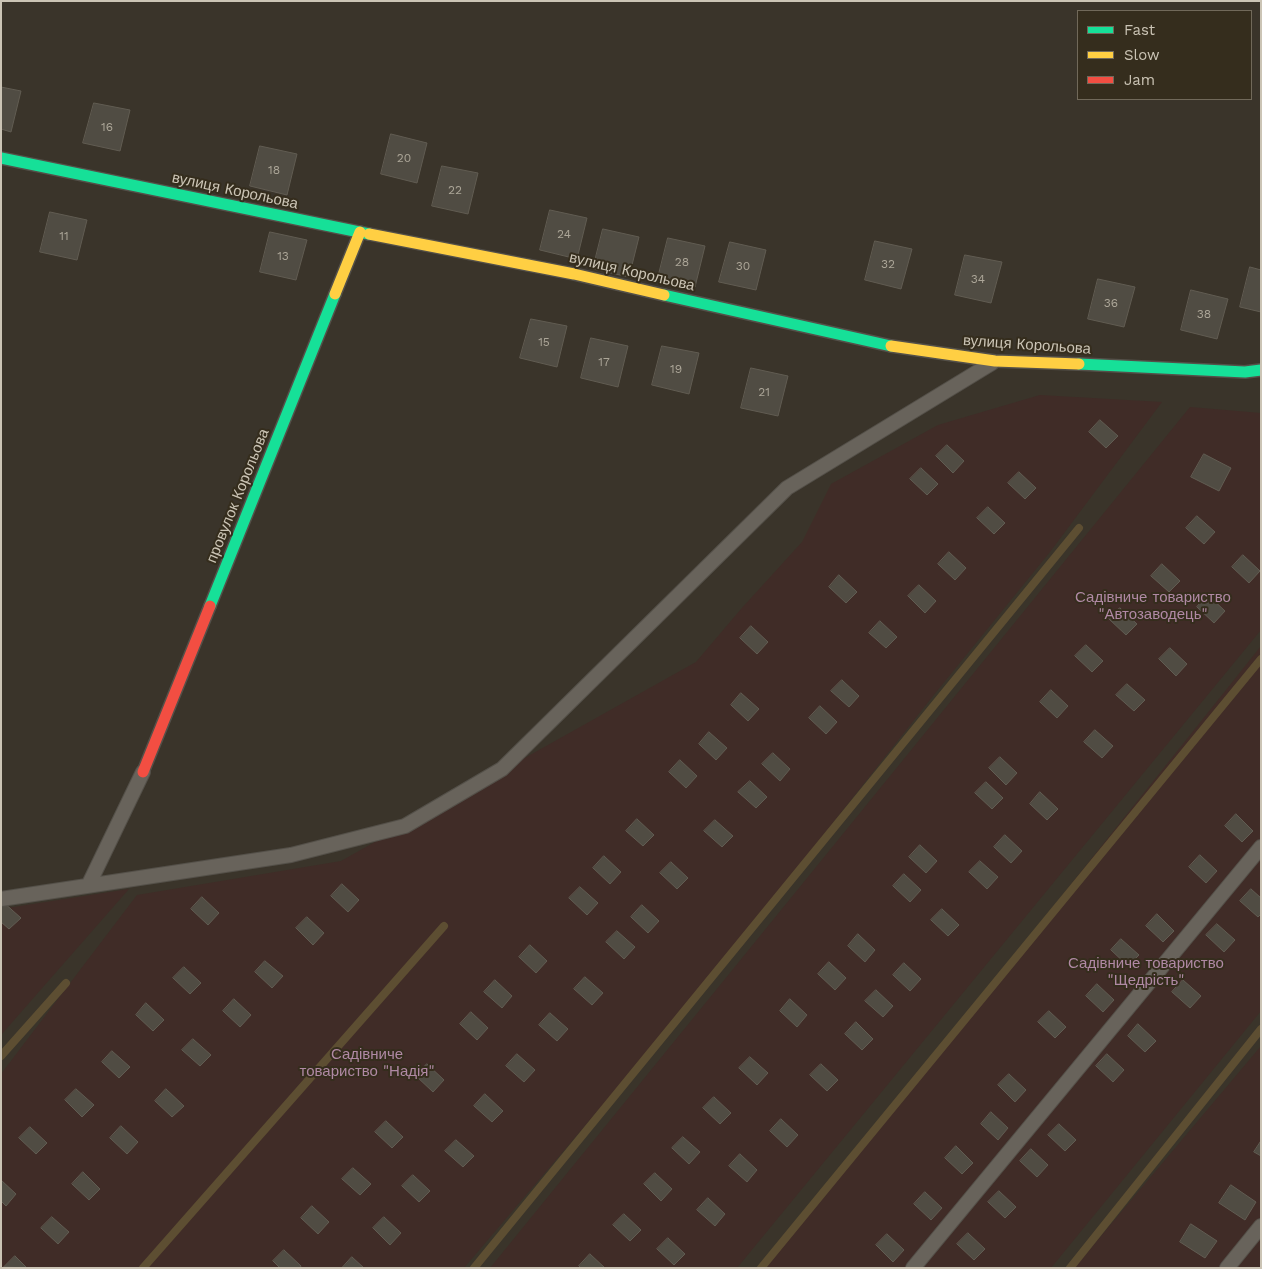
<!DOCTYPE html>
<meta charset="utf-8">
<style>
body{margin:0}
#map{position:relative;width:1262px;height:1269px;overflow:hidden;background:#3a342a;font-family:"Work Sans",sans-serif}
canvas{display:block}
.frame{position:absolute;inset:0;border:2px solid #cbc4b5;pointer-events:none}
.legend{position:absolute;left:1077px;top:10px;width:175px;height:90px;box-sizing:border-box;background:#352d1d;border:1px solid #71695a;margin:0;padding:6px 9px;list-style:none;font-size:15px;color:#cbc4b5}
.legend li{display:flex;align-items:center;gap:10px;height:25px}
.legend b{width:25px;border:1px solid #71695a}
</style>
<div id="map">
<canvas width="1262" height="1269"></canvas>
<div class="frame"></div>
<ul class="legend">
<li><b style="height:6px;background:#16e098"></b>Fast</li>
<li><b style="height:6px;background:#ffcf43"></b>Slow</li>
<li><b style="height:6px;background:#f24e42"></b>Jam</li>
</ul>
</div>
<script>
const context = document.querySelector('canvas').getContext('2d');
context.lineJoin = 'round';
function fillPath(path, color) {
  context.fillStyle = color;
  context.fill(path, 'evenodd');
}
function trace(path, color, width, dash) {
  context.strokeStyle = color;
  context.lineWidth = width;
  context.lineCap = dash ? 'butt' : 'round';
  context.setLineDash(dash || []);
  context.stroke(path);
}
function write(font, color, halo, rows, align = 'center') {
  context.font = font + ' "Work Sans",sans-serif';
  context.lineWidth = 4;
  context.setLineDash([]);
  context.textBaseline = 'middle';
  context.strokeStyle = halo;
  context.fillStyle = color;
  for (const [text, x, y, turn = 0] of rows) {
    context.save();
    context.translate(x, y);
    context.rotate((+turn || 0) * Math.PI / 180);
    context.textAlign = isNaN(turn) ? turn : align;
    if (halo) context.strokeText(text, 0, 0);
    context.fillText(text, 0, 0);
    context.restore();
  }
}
const green = new Path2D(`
 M1040,395L1162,402L1050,552L933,696L709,980L464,1268H1V1074L137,895L341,861L696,662L741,609L802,542L831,484L938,425Z
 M1190,407L1261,413V630L737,1268H490Z
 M1261,646V1011L1051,1268H765Z
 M129,889L1,1035V909Z
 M1261,1046V1268H1074Z`);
const stream = new Path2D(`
 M1,1056L66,983
 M143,1268L444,926
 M474,1268L1079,528
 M761,1268L1261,659
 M1070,1268L1261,1029`);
const building = new Path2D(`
 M1,87L21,91L11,132L1,129Z
 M94,103L130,110L120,151L83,143Z
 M391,134L427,143L417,183L381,174Z
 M260,146L297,154L287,195L250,186Z
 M442,166L478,173L468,214L432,206Z
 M550,210L587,218L577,259L540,250Z
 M50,212L87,220L77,260L40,252Z
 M603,229L639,237L629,277L593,269Z
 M270,232L307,240L296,280L260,272Z
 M668,238L705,246L695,287L658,278Z
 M875,241L912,249L901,289L865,280Z
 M730,242L766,250L756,290L719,282Z
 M965,255L1002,262L991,303L955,295Z
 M1250,267L1261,270V312L1240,307Z
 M1098,279L1135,287L1124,327L1088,319Z
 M1191,290L1228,299L1217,339L1181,330Z
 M531,319L567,326L557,367L520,358Z
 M591,338L628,346L618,387L581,378Z
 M662,346L699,353L689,394L652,385Z
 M751,368L788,376L778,416L741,408Z
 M1100,420L1118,436L1106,448L1089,432Z
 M947,445L964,461L953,473L936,456Z
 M1204,454L1231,468L1219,491L1191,477Z
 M921,468L938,484L927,495L910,479Z
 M1019,472L1036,488L1025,499L1008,483Z
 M988,507L1005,523L994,534L977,518Z
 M1197,516L1215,532L1204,544L1186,528Z
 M949,552L966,568L955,580L938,564Z
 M1243,555L1260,571L1249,583L1232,567Z
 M1162,564L1180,581L1169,592L1151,576Z
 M839,575L857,592L846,603L829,587Z
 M919,585L936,601L925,613L908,596Z
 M1208,595L1225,611L1214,623L1197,607Z
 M1120,608L1137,624L1126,635L1109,619Z
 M880,621L897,637L886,648L869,633Z
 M751,626L768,642L757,654L740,638Z
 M1086,645L1103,661L1092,672L1075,656Z
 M1170,648L1187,664L1176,676L1159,659Z
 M842,680L859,696L849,707L831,691Z
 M1127,684L1145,700L1134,711L1116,695Z
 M1051,690L1068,706L1057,718L1040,702Z
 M741,693L759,709L748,721L731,705Z
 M820,706L837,722L826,734L809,718Z
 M1095,730L1113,746L1102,758L1084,742Z
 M709,732L727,748L716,760L699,744Z
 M773,753L790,769L780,781L762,764Z
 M1000,757L1017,773L1006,785L989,768Z
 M680,760L697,776L686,788L669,772Z
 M750,781L767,797L756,808L738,792Z
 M986,782L1003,798L992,809L975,793Z
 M1040,792L1058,809L1047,820L1030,804Z
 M1236,814L1253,831L1242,842L1225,826Z
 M637,819L654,835L643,846L626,831Z
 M715,820L733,836L722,847L704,831Z
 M1005,835L1022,851L1011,863L994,847Z
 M920,845L937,861L926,873L909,857Z
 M1200,855L1217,871L1206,883L1189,867Z
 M604,856L621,872L610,884L593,868Z
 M980,861L998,877L987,889L969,872Z
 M671,862L688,878L677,889L660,873Z
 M904,874L921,890L910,902L893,886Z
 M342,884L359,900L348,912L331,896Z
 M580,887L598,903L587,915L569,898Z
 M1251,889L1261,898V914L1258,917L1240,901Z
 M202,897L219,913L208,925L191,909Z
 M3,902L21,918L9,929L1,922V904Z
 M642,905L659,921L648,933L631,917Z
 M942,909L959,925L948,936L931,920Z
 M1157,914L1174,931L1163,942L1146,926Z
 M307,917L324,933L313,945L296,928Z
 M1217,924L1235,940L1224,952L1206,935Z
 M617,931L635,947L624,959L606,942Z
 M858,934L875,950L865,962L848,946Z
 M1121,939L1139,955L1128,966L1111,950Z
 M530,945L547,961L536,973L519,957Z
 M265,961L283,976L272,988L255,972Z
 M829,962L846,978L835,990L818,974Z
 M904,963L921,979L910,991L893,975Z
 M184,967L201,983L190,994L173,978Z
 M585,977L603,993L592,1005L574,989Z
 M495,980L512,996L502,1008L484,992Z
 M1183,980L1201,996L1190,1008L1172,992Z
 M1097,984L1114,1000L1103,1012L1086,996Z
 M876,990L893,1006L883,1017L865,1001Z
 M234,999L251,1015L240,1027L223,1011Z
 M790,999L807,1015L797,1027L780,1011Z
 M146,1003L164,1020L153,1031L136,1015Z
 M1049,1011L1066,1027L1055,1038L1038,1022Z
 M471,1012L488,1028L477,1040L460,1024Z
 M550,1013L568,1029L557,1041L539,1025Z
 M856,1022L873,1039L862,1050L845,1034Z
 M1138,1024L1156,1041L1145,1052L1128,1036Z
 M193,1039L211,1055L200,1066L182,1050Z
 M112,1051L130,1067L119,1078L102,1062Z
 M517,1054L535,1070L524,1082L506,1066Z
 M1107,1054L1124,1070L1113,1082L1096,1066Z
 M750,1057L768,1073L757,1085L739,1068Z
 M427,1064L444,1080L433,1092L416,1076Z
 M821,1064L838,1080L827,1091L810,1075Z
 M1009,1074L1026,1090L1015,1102L998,1085Z
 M76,1089L94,1105L82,1117L65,1100Z
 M166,1089L184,1106L172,1117L155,1101Z
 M485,1094L503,1111L492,1122L474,1106Z
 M714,1097L731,1113L720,1124L703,1108Z
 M991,1112L1008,1128L998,1140L981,1124Z
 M781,1119L798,1135L787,1147L770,1131Z
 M386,1121L403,1137L392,1148L375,1132Z
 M1059,1124L1076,1140L1065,1151L1048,1135Z
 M121,1126L138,1142L127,1154L110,1138Z
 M30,1127L47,1143L36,1154L19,1138Z
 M683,1137L700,1152L689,1164L672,1148Z
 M456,1140L474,1156L463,1167L445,1151Z
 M1261,1141V1156L1254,1152Z
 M956,1146L973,1163L962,1174L945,1158Z
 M1031,1149L1048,1165L1037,1177L1020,1161Z
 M740,1154L757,1170L747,1182L729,1166Z
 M353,1168L371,1184L360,1195L342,1179Z
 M83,1172L100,1189L89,1200L72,1184Z
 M655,1173L672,1189L661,1201L644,1184Z
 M413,1175L430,1191L419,1202L402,1186Z
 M1,1180L16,1194L6,1206L1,1201Z
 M1231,1185L1256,1202L1245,1220L1219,1203Z
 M999,1191L1016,1207L1005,1218L988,1202Z
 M925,1192L942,1208L931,1220L914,1204Z
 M708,1198L725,1214L715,1226L697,1210Z
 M312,1206L329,1222L318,1234L301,1218Z
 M624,1214L641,1230L630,1241L613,1225Z
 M52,1217L69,1232L58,1244L41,1228Z
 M384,1217L401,1233L390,1245L373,1228Z
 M1191,1224L1217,1241L1205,1258L1180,1242Z
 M968,1233L985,1249L974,1260L957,1244Z
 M887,1234L904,1250L893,1262L876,1245Z
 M668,1238L685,1254L674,1265L657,1249Z
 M284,1250L301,1266L300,1268H280L273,1261Z
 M590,1254L605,1268H581L579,1266Z
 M15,1256L27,1268L4,1267Z
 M352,1257L364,1268H342Z`);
const lane = new Path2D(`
 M88,886L143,772
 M1,899L291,855L405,826L502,769L787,488L992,363
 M913,1268L1261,847
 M1227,1268L1261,1226`);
const fast = new Path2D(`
 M1,158L369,234
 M664,295L891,346
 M1079,364L1245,372L1261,370
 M210,606L335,294`);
const slow = new Path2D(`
 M369,234L574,274L664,295
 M335,294L360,232
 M891,346L995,361L1079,364`);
const jam = new Path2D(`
 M143,772L210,606`);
const numberNames = [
 ["16",107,127],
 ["20",404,158],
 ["18",274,170],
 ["22",455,190],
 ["24",564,234],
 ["11",64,236],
 ["13",283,256],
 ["28",682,262],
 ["32",888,264],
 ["30",743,266],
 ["34",978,279],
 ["36",1111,303],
 ["38",1204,314],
 ["15",544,342],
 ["17",604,362],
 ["19",676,369],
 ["21",764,392]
];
const streetNames = [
 ["вулиця Корольова",235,191,12],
 ["вулиця Корольова",632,272,13],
 ["вулиця Корольова",1027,345,4],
 ["провулок Корольова",238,496,-68]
];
const parkNames = [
 ["Садівниче товариство",1153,598],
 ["\"Автозаводець\"",1153,615],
 ["Садівниче товариство",1146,964],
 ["\"Щедрість\"",1146,981],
 ["Садівниче",367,1055],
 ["товариство \"Надія\"",367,1072]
];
fillPath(green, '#402c27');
trace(stream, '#5d4e32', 8);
fillPath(building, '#504c43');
trace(building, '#615c52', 1);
trace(lane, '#545049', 16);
trace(fast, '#545049', 14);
trace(slow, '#545049', 14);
trace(jam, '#545049', 14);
trace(lane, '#68635b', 14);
trace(fast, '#16e098', 11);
trace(slow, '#ffcf43', 11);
trace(jam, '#f24e42', 11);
write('12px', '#aca698', null, numberNames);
write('15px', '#cbc4b5', '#352d1d', streetNames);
write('15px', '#b089a4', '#352d1d', parkNames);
</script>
